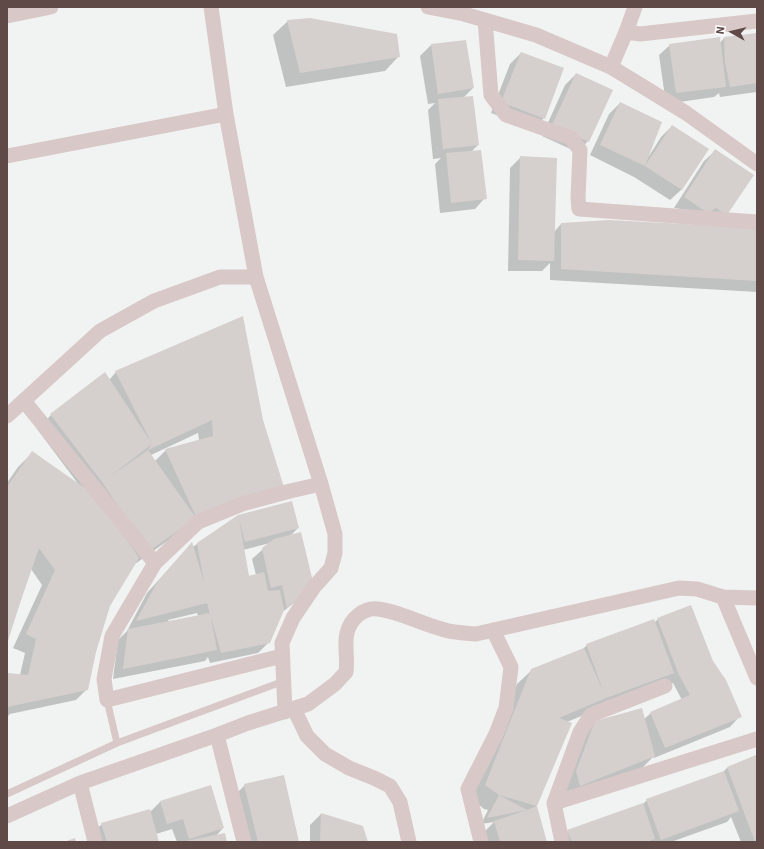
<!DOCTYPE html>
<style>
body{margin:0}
#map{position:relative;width:764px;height:849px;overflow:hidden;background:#f1f3f2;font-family:"IBM Plex Sans",sans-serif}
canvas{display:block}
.frame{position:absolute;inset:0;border:8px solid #5f4a48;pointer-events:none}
.north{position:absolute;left:712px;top:12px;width:40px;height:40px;-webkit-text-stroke:3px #fff;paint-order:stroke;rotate:278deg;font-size:11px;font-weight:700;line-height:16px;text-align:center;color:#5f4a48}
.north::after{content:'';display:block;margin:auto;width:14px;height:18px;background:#5f4a48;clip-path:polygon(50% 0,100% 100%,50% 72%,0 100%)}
</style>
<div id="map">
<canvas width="764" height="849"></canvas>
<div class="frame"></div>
<div class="north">N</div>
</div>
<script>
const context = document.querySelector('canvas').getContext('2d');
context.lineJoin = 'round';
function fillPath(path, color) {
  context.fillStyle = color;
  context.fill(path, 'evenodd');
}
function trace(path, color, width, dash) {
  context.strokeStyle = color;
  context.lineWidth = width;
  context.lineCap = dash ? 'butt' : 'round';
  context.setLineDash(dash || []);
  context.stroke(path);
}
const shadow = new Path2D(`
 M288,21L399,56L385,71L286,87L273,35Z
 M757,34V92L720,97L719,93L714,97L666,104L659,55L670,45L720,43L724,38Z
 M431,45L473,88L463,98L478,145L471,152L485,198L475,209L440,213L435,164L441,158L433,159L428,110L435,103L428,104L420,56Z
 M521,53L544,118L533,129L491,113L510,64Z
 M576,74L611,91L588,141L577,152L542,136L565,85Z
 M620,103L649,156L661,137L672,126L707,149L681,190L670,200L634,177L590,155L609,114Z
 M715,151L727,215L674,208L704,161Z
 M521,157L554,232L561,224L757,229V292L550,280V263L542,271H508L510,168Z
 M116,372L262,420L283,486L180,532L135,564L109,605L95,651L87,689L76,700L10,714L7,717V674L20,675L25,653L13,648L42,585L31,569L7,642V483L18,467L33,452L79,485L37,429L51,415L109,380ZM198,433L199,440L166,450L155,461L151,455Z
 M239,516L298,528L291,535L302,597L281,613L269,642L258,653L210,663L208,657L205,661L113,679L118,640L128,630L127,631L147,593L182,554ZM270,543L252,559L256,575L248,576L243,550ZM197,613L198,616L169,622L168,620Z
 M658,619L713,662L740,716L730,727L654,758L653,757L640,770L566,799L562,786L581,736L595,722L644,719L651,713L682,700L673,683L591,712L567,722L570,724L536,806L546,842H486L484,832L494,822L481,824L488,810L484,809L472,799L517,684L532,670L582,650L587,645L655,622Z
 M756,757L757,760V842H741L731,817L727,822L671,842H557L568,831L643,804L647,800L723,772L727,768Z
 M245,785L299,842H245L234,796Z
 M211,786L223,828L216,836L226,842H177L172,829L156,834L158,842H93L91,834L102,824L150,812L160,802Z
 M321,814L367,842H310V825Z`);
const building = new Path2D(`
 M310,18L397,34L400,57L300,73L287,20Z
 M757,33V83L730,87L725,62L724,37Z
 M720,37L726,87L676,93L669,44Z
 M466,40L474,88L438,94L431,44Z
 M521,52L564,68L545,119L501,102Z
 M576,73L613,90L589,142L552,125Z
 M473,96L479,145L443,149L438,99Z
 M620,102L662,122L645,166L600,145Z
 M672,125L709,149L682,190L645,166Z
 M715,149L754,175L727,215L716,208L708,213L684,197Z
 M481,150L487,199L451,203L446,153Z
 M520,156L557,158L554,261L518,260Z
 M609,220L757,228V281L561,269V223Z
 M243,316L263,420L284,487L196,517L165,449L213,436L212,420L148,450L152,444L115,371Z
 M105,372L152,444L108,478L148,450L196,518L149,551L102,482L50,414Z
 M32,451L99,498L139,558L110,606L96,652L88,690L7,707V673L28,675L36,639L26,634L55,570L39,548L19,606L7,644V487Z
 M292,501L299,528L245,542L239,519L249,576L264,572L268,591L280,590L284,610L270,643L221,653L207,603L136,621L158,581L192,542L204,582L197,543L238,515Z
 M301,532L314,586L287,608L282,585L271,588L262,548L274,539Z
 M691,605L713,661L726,680L742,717L665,748L650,712L690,695L679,675L657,618Z
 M210,613L217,650L123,669L128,629Z
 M654,619L674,673L606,698L559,718L572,723L537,806L499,795L485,785L531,669L584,648L604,693L586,644Z
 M642,708L655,756L580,786L576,771L595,721Z
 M756,755L757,842H755L727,767Z
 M724,771L739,811L661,840L646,799Z
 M284,775L299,842H258L244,784Z
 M211,785L224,828L189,839L183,819L167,824L160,801Z
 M499,795L527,810L537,806L547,842H500L494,821L527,810L487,818Z
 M643,803L655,839L646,842H572L567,830Z
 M150,809L159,842H107L101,823Z
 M321,813L363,826L368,842H320Z
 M225,833L227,842H186V841Z
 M75,838L76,842H64Z`);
const lane = new Path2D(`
 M107,700L117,743
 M7,794L117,743L284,681`);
const street = new Path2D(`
 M211,7L226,114L256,277L321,484L335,534V553L331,568L314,587L293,618L282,643L285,712
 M428,7L464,14L536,35L611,67L686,113L757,164
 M7,16L51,7
 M485,20L491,95L506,115L571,138L580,150L578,198L579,209L757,222
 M626,32L635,7
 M611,67L626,32L640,34L757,21
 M7,156L226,114
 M24,401L155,563
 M7,416L100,331L154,301L220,277H256
 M723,597L757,678
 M282,656L107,700L104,679L112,636L155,563L198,522L242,504L290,491L321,484
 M294,709L307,736L325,754L349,768L374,778L390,786L400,802L409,842
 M217,735L244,842
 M80,783L95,842
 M554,803L757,739
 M7,816L80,783L217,735L248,723L308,704L335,684L346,672C348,659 344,645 347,633C350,619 364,607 378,609C402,612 425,626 449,631C457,633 467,633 476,634L679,588L697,589L723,597L757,598
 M481,842L468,789L496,734L506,708L511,667L493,630
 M562,842L554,803L580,732L591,715L665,686`);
fillPath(shadow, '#0003');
fillPath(building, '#d5cfcd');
trace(lane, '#d8c8c7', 7);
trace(street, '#d8c8c7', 15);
</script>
